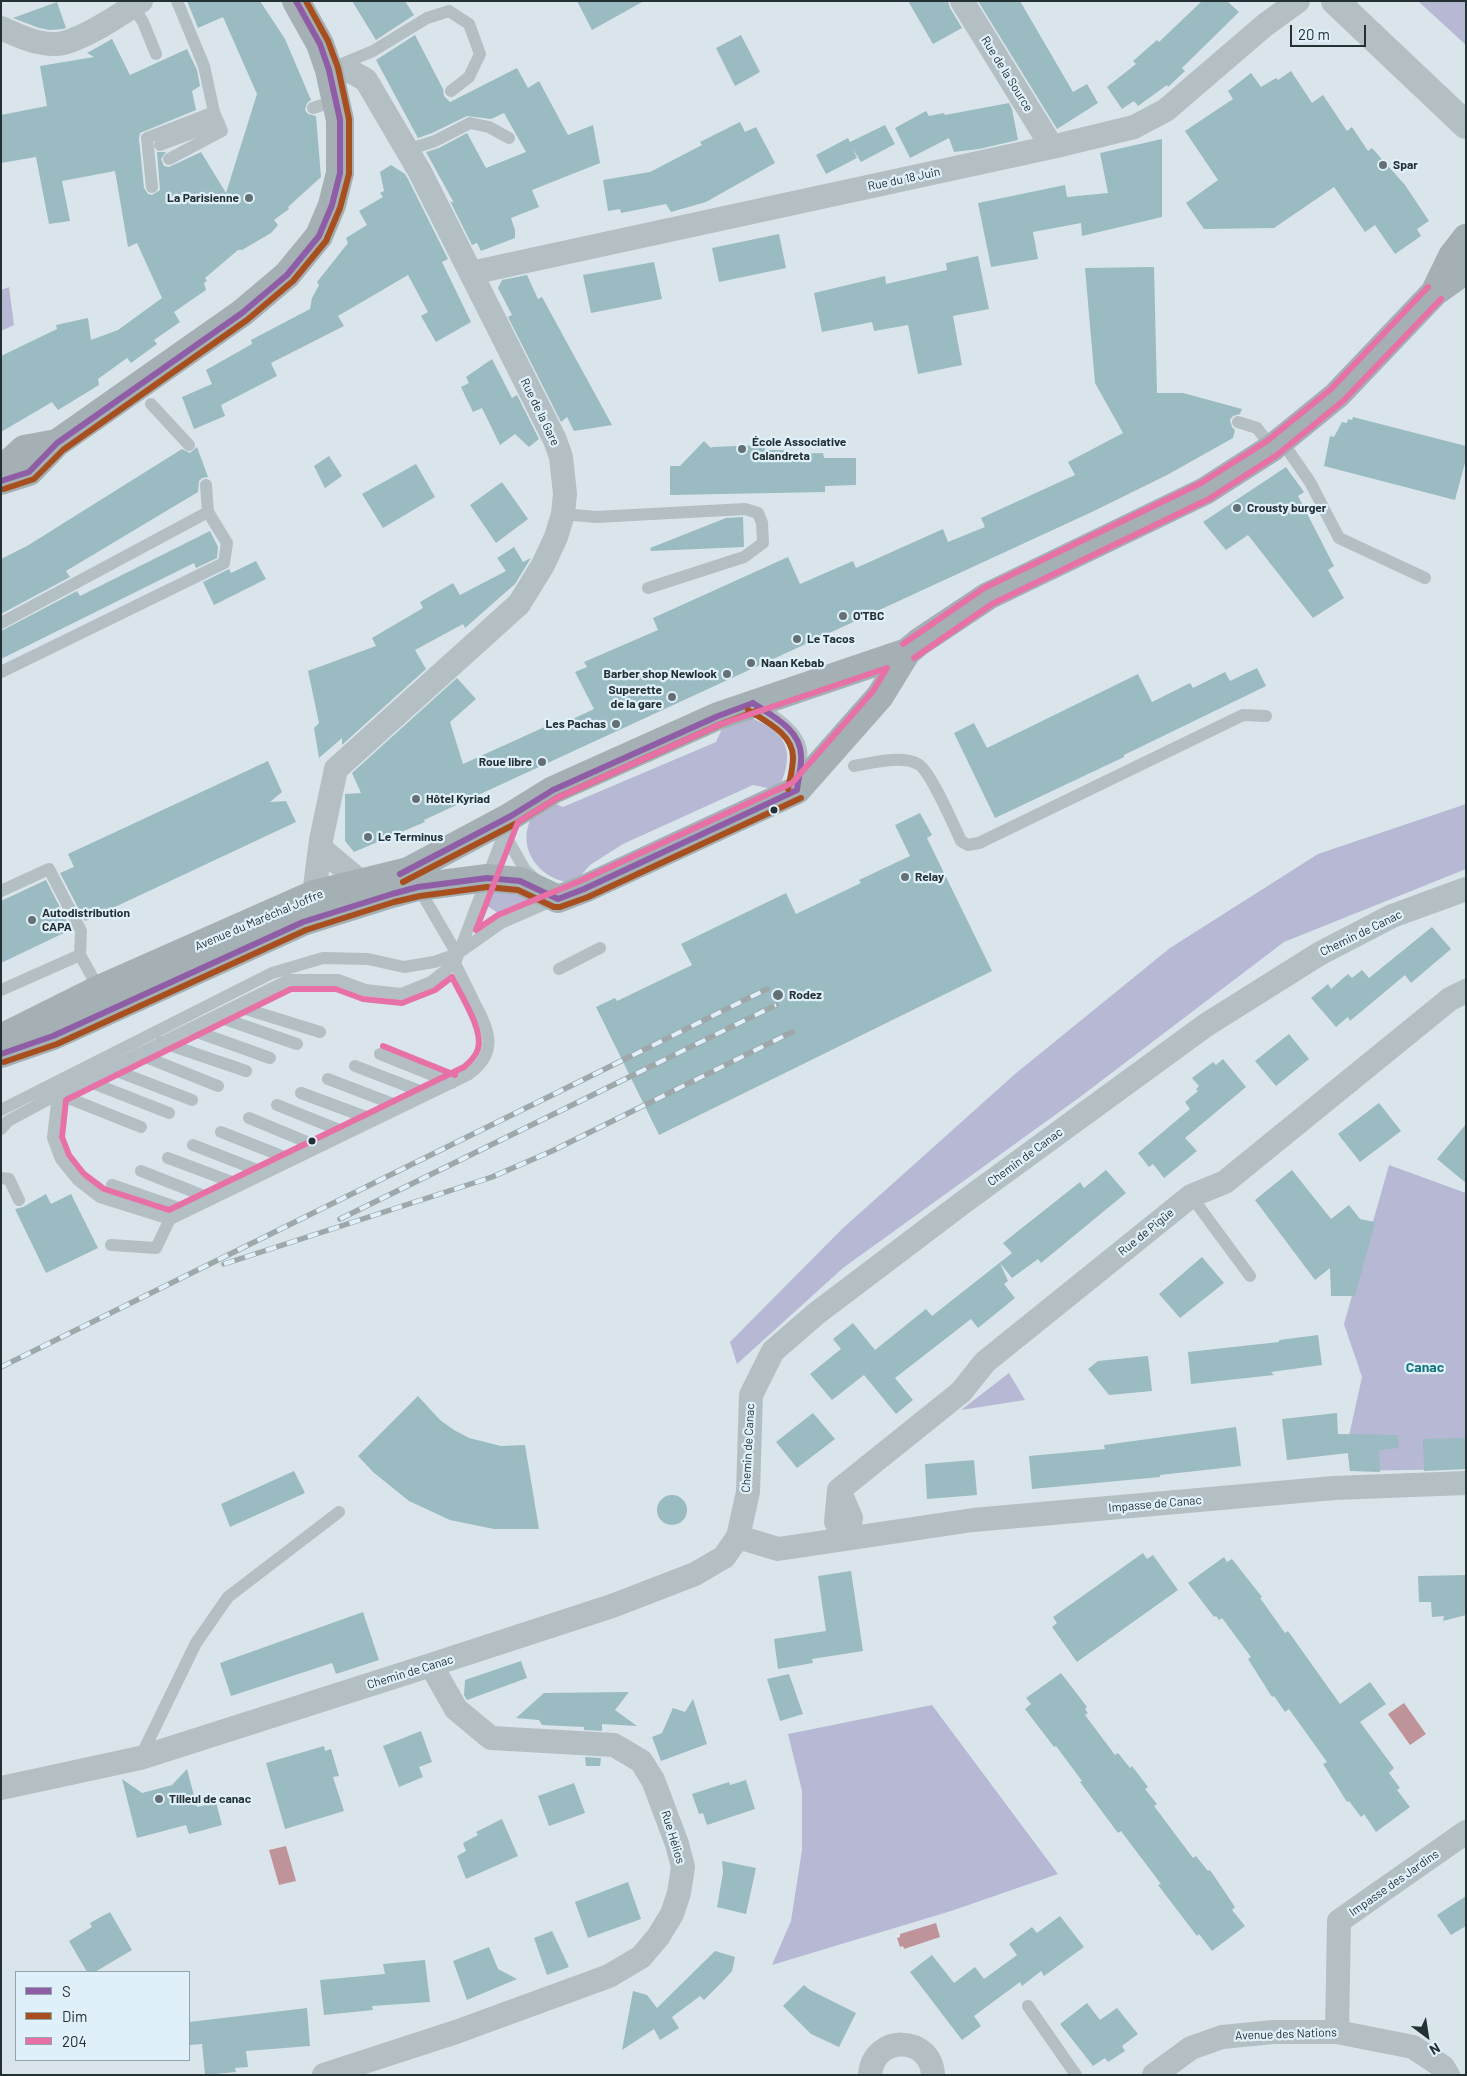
<!DOCTYPE html>
<meta charset="utf-8">
<style>
body{margin:0}
#map{position:relative;width:1467px;height:2076px;overflow:hidden;background:#dae5eb;font-family:Barlow,sans-serif}
canvas{display:block}
.frame{position:absolute;inset:0;border:2px solid #233134;pointer-events:none}
.legend{position:absolute;left:15px;top:1971px;width:175px;height:90px;box-sizing:border-box;background:#e0f0fa;border:1px solid #94a4ab;margin:0;padding:6px 9px;list-style:none;font-size:15px;color:#233134}
.legend li{display:flex;align-items:center;gap:10px;height:25px}
.legend b{width:25px;border:1px solid #94a4ab}
.north{position:absolute;left:1402px;top:2011px;width:50px;height:50px;-webkit-text-stroke:4px #e0f0fa;paint-order:stroke;rotate:149deg;font-size:14px;font-weight:700;line-height:20px;text-align:center;color:#233134}
.north::after{content:'';display:block;margin:auto;width:18px;height:22px;background:#233134;clip-path:polygon(50% 0,100% 100%,50% 72%,0 100%)}
.scale{position:absolute;left:1290px;top:25px;width:76px;height:22px;box-sizing:border-box;border:2px solid #233134;border-top:0;padding-left:6px;font-size:15px;line-height:18px;white-space:nowrap;color:#233134;-webkit-text-stroke:4px #e0f0fa;paint-order:stroke}
</style>
<div id="map">
<canvas width="1467" height="2076"></canvas>
<div class="frame"></div>
<ul class="legend">
<li><b style="height:6px;background:#8f5da6"></b>S</li>
<li><b style="height:6px;background:#a84f1f"></b>Dim</li>
<li><b style="height:6px;background:#e771a6"></b>204</li>
</ul>
<div class="north">N</div>
<div class="scale">20 m</div>
</div>
<script>
const context = document.querySelector('canvas').getContext('2d');
context.lineJoin = 'round';
function fillPath(path, color) {
  context.fillStyle = color;
  context.fill(path, 'evenodd');
}
function trace(path, color, width, dash) {
  context.strokeStyle = color;
  context.lineWidth = width;
  context.lineCap = dash ? 'butt' : 'round';
  context.setLineDash(dash || []);
  context.stroke(path);
}
function write(font, color, halo, rows, align = 'center') {
  context.font = font + ' Barlow,sans-serif';
  context.lineWidth = 4.5;
  context.setLineDash([]);
  context.textBaseline = 'middle';
  context.strokeStyle = halo;
  context.fillStyle = color;
  for (const [text, x, y, turn = 0] of rows) {
    context.save();
    context.translate(x, y);
    context.rotate((+turn || 0) * Math.PI / 180);
    context.textAlign = isNaN(turn) ? turn : align;
    if (halo) context.strokeText(text, 0, 0);
    context.fillText(text, 0, 0);
    context.restore();
  }
}
const green = new Path2D(`
 M1418,1H1466V45Z
 M9,287L14,325L1,331V290Z
 M751,718C787,732 795,751 780,786L772,789L753,785L623,844L590,865L574,883C539,881 513,846 534,813C538,808 545,804 549,801L563,807L716,742L724,724Z
 M1466,804V869L1284,942L1080,1097L843,1268L737,1364L730,1342L842,1229L1015,1074L1170,948L1318,854Z
 M489,890L536,897L498,913L484,904Z
 M1389,1165L1466,1193V1469L1350,1471L1347,1445L1362,1377L1344,1324Z
 M1009,1373L1025,1400L961,1410Z
 M932,1705L1058,1874L951,1911L772,1965L791,1921L802,1850V1791L788,1734Z`);
const water = new Path2D(`
 M1404,1703L1426,1734L1410,1745L1388,1714Z
 M286,1846L296,1881L279,1885L269,1850Z
 M936,1923L940,1937L904,1949L903,1946L900,1947L897,1938L900,1937V1934Z`);
const building = new Path2D(`
 M187,1H260L285,39L311,100L307,103L305,110L308,114L316,116L321,177L288,207L289,209L274,220L278,225L271,233L242,250H238L205,278L207,281L204,283L206,290L174,312L180,322L154,340L157,344L131,363L127,358L98,379L99,385L58,410L52,402L1,432V356L57,329L56,325L88,318L91,340L118,330L162,298L137,243L128,247L115,171L62,181L70,221L49,224L36,157L1,163V115L47,106L40,66L94,57L87,53L112,39L130,75L187,49L197,70L200,86L192,91L196,110L140,133L139,139L144,188L148,194L152,195L160,190L157,152H166L161,159L164,166L169,167L201,152L226,193L257,94L223,17L198,28Z
 M352,1H405L414,15L376,40Z
 M577,1H644L592,30Z
 M908,1H948L950,8L962,28L933,44Z
 M978,1H1020L1073,92L1087,84L1098,103L1057,129Z
 M1202,1H1227L1239,12L1182,68L1185,71L1168,87L1167,85L1138,106L1134,101L1122,109L1107,87L1136,64L1133,61L1157,40L1159,42Z
 M57,2L66,28L63,29L50,30L39,28L13,18Z
 M415,35L443,89L444,96L450,102L517,68L528,88L539,81L568,135L593,125L600,163L532,190L539,207L511,218L515,230V238L481,251L477,243L472,245L450,201L454,203L426,152L439,148L467,133L486,168L526,152L504,113L491,119L467,116L432,133L418,138L376,60Z
 M741,35L760,72L735,86L716,48Z
 M1291,71L1312,103L1323,95L1347,131L1352,127L1368,151L1372,148L1405,185L1429,221L1417,229L1421,236L1395,254L1375,225L1365,232L1334,187L1274,228L1204,229L1186,203L1218,180L1185,131L1233,99L1228,91L1251,73L1261,87L1276,78L1278,80Z
 M1009,103L1012,109L1018,140L979,149L954,152L949,138L910,158L895,128L926,111L929,116L944,113L945,115Z
 M740,122L745,132L756,127L775,163L706,202L671,212L666,204L621,213L620,209L608,211L603,180L650,172L702,145L700,142Z
 M885,125L895,144L861,162L853,149L857,158L826,174L816,155L848,138L850,142Z
 M1162,139V217L1082,236L1081,223L1033,232L1038,259L991,267L978,203L1065,185L1067,197L1108,193L1100,153Z
 M391,165L405,174L408,179L448,259L442,262L471,322L436,342L421,316L428,312L408,275L338,316L344,326L271,363L277,376L221,405L225,416L194,429L182,397L212,384L206,370L252,344L251,340L310,309L312,298L319,285L317,282L348,243L346,238L367,225L359,211L383,197L380,193L384,191L380,172Z
 M779,234L786,268L719,282L712,248Z
 M978,256L989,309L953,316L962,365L918,374L908,325L874,331L872,322L822,332L814,293L885,276L886,284L947,270L946,263Z
 M654,262L662,299L591,313L583,275Z
 M1154,267L1157,393H1183L1242,409L1240,414L1233,416L1230,420L1232,427L1235,430L1233,438L1167,475L1094,511L424,820L425,822L354,852L345,841V794L361,793L352,773L457,678L476,699L450,722L463,764L549,725L551,729L594,709L575,672L587,667L584,662L658,630L653,618L788,557L800,584L853,561L856,568L943,529L948,542L985,527L981,518L1075,475L1068,462L1123,433L1095,383L1085,268Z
 M527,275L538,299L542,297L612,425L574,431L567,417L561,422L508,317L512,315L498,288L502,280Z
 M492,359L512,398L517,395L539,439L529,447L515,434L500,445L482,408L473,412L461,387L469,383L466,377Z
 M1353,417L1466,446V459L1455,500L1324,466L1330,436L1334,437L1342,422L1347,423L1348,419L1352,420Z
 M704,441L711,448L712,447L764,445L765,450H784L785,454L823,453L824,458H856V485L825,486V492L670,495V466H680Z
 M197,447L208,477L202,478L199,481L198,492L66,571L70,577L1,614V559L27,546L182,449L190,453Z
 M329,456L342,476L325,488L314,466Z
 M416,464L435,497L383,528L362,494Z
 M1286,467L1304,492L1298,496L1334,566L1328,570L1344,598L1313,618L1248,535L1226,550L1203,522Z
 M502,482L528,519L496,543L470,505Z
 M743,517L744,547L651,551L650,548L726,518Z
 M210,531L218,547L217,558L196,568L194,563L1,659V631L77,591L80,596Z
 M514,547L523,562L531,558L515,584L465,628L463,624L415,650L426,669L342,745V738L319,758L314,728L319,723L308,671L376,646L372,638L423,608L420,602L453,583L460,595L506,571L497,558Z
 M256,561L266,579L214,605L203,582L229,569L231,573Z
 M1257,668L1266,686L1124,755V757L995,818L954,733L974,723L987,748L1138,674L1152,702L1190,683L1193,688L1225,672L1230,681Z
 M268,761L282,792L270,802L286,801L296,822L85,921L60,873L74,867L68,854Z
 M920,813L932,835L927,838L992,971L659,1135L596,1007L615,998L617,1001L692,965L681,944L786,893L796,914L861,883L859,880L910,856L895,825Z
 M46,880L70,927L67,929L68,931L1,963V901Z
 M1432,927L1451,949L1411,983L1405,975L1350,1021L1348,1017L1336,1027L1311,998L1328,984L1331,989L1348,974L1352,978L1362,970L1369,978Z
 M1289,1034L1309,1059L1276,1086L1255,1061Z
 M1223,1059L1246,1087L1185,1138L1197,1151L1164,1178L1153,1164L1149,1167L1138,1153L1190,1109L1185,1102L1198,1091L1196,1089L1199,1086L1192,1078L1213,1062L1216,1065Z
 M1379,1103L1401,1131L1360,1162L1338,1134Z
 M1466,1124V1183L1437,1159Z
 M1106,1170L1126,1193L1041,1263L1038,1259L1012,1278L1000,1263L1008,1281L1004,1284L1015,1298L978,1328L971,1319L895,1378L913,1400L896,1414L864,1375L832,1400L810,1374L841,1349L833,1339L853,1323L875,1350L926,1309L932,1316L1012,1253L1003,1243L1080,1182L1084,1188Z
 M1292,1170L1331,1219L1349,1205L1360,1219L1375,1222L1355,1296H1331L1330,1268L1315,1280L1255,1200Z
 M46,1194L51,1204L71,1194L98,1248L46,1273L15,1209L23,1207Z
 M1202,1257L1224,1283L1180,1318L1159,1294Z
 M1318,1335L1322,1365L1271,1372L1274,1375L1191,1384L1188,1352L1279,1342V1340Z
 M1148,1356L1152,1391L1109,1395L1088,1369L1098,1361Z
 M418,1396L440,1420L454,1430L469,1438L501,1446L525,1445L539,1529H494L450,1520L409,1501L373,1472L358,1456Z
 M813,1413L835,1439L797,1468L776,1442Z
 M1337,1413L1338,1434L1398,1435L1399,1448L1379,1450L1380,1472L1350,1471L1348,1453L1287,1460L1282,1419Z
 M1236,1427L1241,1466L1160,1475V1477L1032,1489L1029,1456L1105,1449L1104,1445Z
 M1466,1438V1469L1424,1471L1423,1439Z
 M974,1460L977,1495L927,1499L925,1464Z
 M294,1471L305,1493L230,1527L221,1504Z
 M657 1510a15 15 0 1 1 30 0a15 15 0 1 1-30 0Z
 M1143,1553L1147,1559L1153,1555L1178,1590L1077,1662L1052,1627L1057,1623L1053,1617Z
 M1224,1557L1227,1562L1232,1559L1262,1597L1260,1598L1285,1633L1288,1631L1340,1704L1370,1682L1386,1704L1360,1722L1394,1768L1389,1773L1400,1788L1397,1790L1410,1807L1376,1832L1364,1814L1361,1817L1349,1801L1347,1802L1323,1764L1327,1762L1289,1709L1285,1712L1274,1696L1272,1697L1248,1659L1251,1657L1222,1618L1219,1620L1216,1616L1214,1617L1188,1583Z
 M851,1571L863,1651L812,1659L813,1663L778,1669L774,1639L826,1631L818,1576Z
 M1466,1575V1615L1443,1621L1444,1616L1432,1617L1431,1602H1419L1418,1576Z
 M363,1612L379,1660L336,1674L332,1663L231,1696L220,1663Z
 M521,1661L527,1678L467,1700L464,1695L465,1680Z
 M1061,1673L1087,1707L1085,1709L1088,1713L1085,1715L1115,1755L1118,1753L1130,1768L1132,1766L1148,1787L1145,1789L1157,1804L1154,1806L1193,1858L1196,1856L1208,1871L1210,1870L1235,1907L1232,1910L1245,1926L1212,1951L1199,1934L1197,1936L1158,1885L1161,1884L1136,1851L1121,1831L1118,1833L1080,1782L1082,1781L1056,1746L1054,1747L1025,1709L1031,1704L1026,1698Z
 M789,1674L803,1714L780,1721L767,1679Z
 M629,1692L615,1710L637,1726L602,1724V1731L584,1730V1727L542,1725L539,1720L516,1718L544,1693Z
 M693,1699L707,1744L661,1761L652,1737L662,1733L673,1708L685,1712Z
 M421,1731L432,1762L419,1767L423,1777L399,1787L383,1746Z
 M324,1746L325,1751L331,1749L339,1776L333,1777L344,1811L285,1829L266,1763Z
 M585,1757L601,1758L600,1766H586Z
 M187,1769L197,1807L216,1802L222,1825L189,1834L186,1825L137,1838L122,1779L142,1793L172,1785Z
 M746,1780L755,1809L707,1825L703,1813L699,1814L692,1794L729,1782L730,1785Z
 M574,1783L585,1813L549,1826L538,1796Z
 M502,1819L518,1856L466,1879L457,1856L466,1851L463,1843L478,1835L476,1832Z
 M722,1861L756,1868L746,1914L717,1907L723,1873Z
 M628,1882L641,1919L588,1938L575,1902Z
 M1466,1896V1926L1451,1935L1437,1915Z
 M110,1912L132,1950L95,1972H87L69,1941L92,1927L90,1923Z
 M1060,1916L1084,1947L1044,1976L1041,1971L1022,1986L1020,1982L974,2016L981,2026L962,2040L910,1972L932,1955L954,1983L975,1967L984,1979L1017,1955L1009,1944L1032,1927L1037,1933Z
 M552,1931L569,1967L547,1975L534,1938Z
 M489,1947L498,1969L517,1979L467,2000L453,1961Z
 M715,1951L735,1957L732,1971L723,1981L704,2000L700,1996L672,2017L679,2028L660,2040L654,2029L622,2050L633,1991L647,1995L657,2008Z
 M425,1960L430,2002L372,2006L373,2010L324,2015L320,1980L385,1974L383,1964Z
 M804,1985L810,1990L856,2013L839,2047L811,2034L783,2006Z
 M1087,2003L1100,2020L1117,2008L1138,2034L1122,2046L1125,2051L1108,2062L1105,2058L1093,2066L1060,2024Z
 M307,2008L310,2046L246,2051L248,2067L235,2068L236,2072L205,2075L202,2044L190,2045L189,2022Z`);
const service = new Path2D(`
 M133,6L143,22L156,54
 M337,66L373,51L427,18L449,11L469,24L480,54L469,77L451,91
 M313,108L335,101
 M160,145L219,123
 M407,150L435,141L470,123L489,127L509,138
 M169,159L222,131L214,112
 M152,187L147,138L214,112L204,66L177,1
 M151,404L189,445
 M1238,422L1257,428L1272,448
 M1281,440L1310,482L1339,538L1425,578
 M563,514L596,517L745,509L758,513L762,523L763,543L744,557L648,588
 M1,623L208,512
 M1,672L224,563L227,543L208,512L206,485
 M754,703C771,715 797,728 801,750C803,760 799,773 798,782
 M854,766C872,763 901,755 918,764C930,770 954,826 961,841L968,845L979,843L1243,715L1266,716
 M504,833L525,870L536,880
 M418,887L457,954
 M1,891L49,869L81,931L80,955
 M559,969L600,948
 M1,990L80,955L99,989
 M236,1006L320,1032
 M216,1016L297,1044
 M189,1029L270,1058
 M161,1042L246,1071
 M138,1054L218,1086
 M380,1054L452,1083
 M355,1066L428,1094
 M109,1068L192,1100
 M328,1079L401,1107
 M85,1080L169,1113
 M301,1093L374,1120
 M58,1094L53,1138L61,1159L78,1180L100,1197L170,1219L469,1074C499,1052 489,1030 474,1002C468,989 461,976 455,963
 M58,1094L141,1127
 M277,1105L347,1133
 M1,1110L272,973L323,958L368,959L404,967L434,962L457,954L501,923L556,899
 M249,1118L319,1147
 M1,1129L8,1121L58,1094L289,980H338L365,990L401,994L431,982L455,963L506,828
 M221,1132L292,1160
 M193,1145L265,1173
 M168,1158L240,1185
 M141,1171L212,1199
 M1,1178L9,1179L19,1200
 M112,1185L187,1211
 M1191,1196L1250,1276
 M111,1245L156,1248L170,1219
 M140,1758L196,1643L228,1597L339,1512
 M1028,2006L1076,2075`);
const minor = new Path2D(`
 M962,1L1052,147
 M1,28C19,36 37,45 57,44C80,42 121,14 141,1
 M471,273L1052,147L1134,127L1166,110L1265,25L1298,1
 M320,848L361,882
 M314,894L321,840L336,769L519,604L543,565L556,537L563,514L565,494L561,457L555,440L420,172L366,80L350,71L329,70
 M839,1490L961,1392L985,1362L1191,1196L1225,1182L1450,999L1466,991
 M839,1490L851,1518L846,1538L836,1522Z
 M738,1537L778,1549L973,1520L1334,1488L1466,1483
 M1,1788L140,1758L431,1665L612,1606L695,1574L724,1557L738,1537L748,1492L751,1395L773,1351L817,1313L965,1201L1206,1025L1319,954L1392,916L1466,889
 M1337,2032L1339,1921L1466,1832
 M324,2075L456,2032L609,1976L641,1957L658,1937L672,1914L679,1893L683,1867L677,1844L653,1780L641,1761L614,1745L491,1738L456,1709L431,1665
 M870,2075C873,2034 931,2035 933,2075
 M1154,2075L1191,2048L1222,2037L1273,2032H1337L1413,2047L1443,2067L1448,2075`);
const tertiary = new Path2D(`
 M1335,1L1466,125`);
const secondary = new Path2D(`
 M1436,289L1452,256L1466,238
 M1,470L24,449L57,443
 M1,481L29,472L57,443L242,313L287,275L319,236L332,205L340,173V120L329,70L320,44L296,1
 M1,1038L99,989L314,894L408,871L511,816L553,790L718,716L907,652
 M1,1054L53,1036L303,922L392,894L418,887L487,878L520,881L558,899L584,889L797,790L880,696L907,652L919,642L988,596L1205,491L1272,448L1337,395L1435,292L1466,270`);
const rail = new Path2D(`
 M340,1219L776,1005
 M224,1264L492,1177L552,1151L792,1032
 M1,1367L767,989`);
const bus1 = new Path2D(`
 M1,481L29,472L57,443L242,313L287,275L319,236L332,205L340,173V120L329,70L320,44L296,1
 M753,703C772,716 800,729 801,755C802,767 798,779 797,790
 M400,874L511,816L553,790L718,716L753,703
 M1,1054L53,1036L303,922L392,894L418,887L487,878L520,881L558,899L584,889L797,790`);
const bus2 = new Path2D(`
 M4,489L34,479L63,450L247,320L293,281L326,241L340,208L349,174V119L338,68L328,41L306,1
 M748,710C765,721 793,734 793,757C793,768 790,779 788,789
 M403,882L515,824L557,798L721,724L756,711
 M4,1062L57,1044L306,930L394,902L420,896L487,887L518,890L554,907H560L588,897L801,798`);
const bus3 = new Path2D(`
 M1277,455L1343,401L1441,299
 M903,644L984,588L1201,483L1267,441L1331,389L1428,287
 M914,658L992,604L1209,499L1277,455
 M887,668L873,691L792,783L580,881L498,915L476,930L518,822L557,798L721,724Z
 M452,977C460,994 484,1030 478,1049C476,1056 470,1062 464,1067L169,1210L104,1189L84,1174L69,1155L62,1137L66,1100L291,989H336L363,999L402,1003L435,990Z
 M383,1046L455,1075`);
const markers = [
 [1383,165,5,"#637074"],
 [249,198,5,"#637074"],
 [742,449,5,"#637074"],
 [1237,508,5,"#637074"],
 [843,616,5,"#637074"],
 [797,639,5,"#637074"],
 [751,663,5,"#637074"],
 [727,674,5,"#637074"],
 [672,697,5,"#637074"],
 [616,724,5,"#637074"],
 [542,762,5,"#637074"],
 [416,799,5,"#637074"],
 [774,810,4.5,"#233134"],
 [368,837,5,"#637074"],
 [905,877,5,"#637074"],
 [32,920,5,"#637074"],
 [778,995,6,"#637074"],
 [312,1141,4.5,"#233134"],
 [159,1799,5,"#637074"]
];
const streetNames = [
 ["Rue de la Source",1007,74,58],
 ["Rue du 18 Juin",904,179,-12],
 ["Rue de la Gare",540,412,64],
 ["Avenue du Maréchal Joffre",259,920,-23],
 ["Chemin de Canac",1361,933,-26],
 ["Chemin de Canac",1025,1157,-36],
 ["Rue de Pigüe",1146,1232,-39],
 ["Chemin de Canac",748,1448,-87],
 ["Impasse de Canac",1155,1504,-5],
 ["Chemin de Canac",410,1672,-17],
 ["Rue Hélios",673,1837,73],
 ["Impasse des Jardins",1394,1883,-35],
 ["Avenue des Nations",1286,2034,-2]
];
const poiNames = [
 ["Spar",1393,165],
 ["La Parisienne",239,198,"right"],
 ["École Associative",752,442],
 ["Calandreta",752,456],
 ["Crousty burger",1247,508],
 ["O'TBC",853,616],
 ["Le Tacos",807,639],
 ["Naan Kebab",761,663],
 ["Barber shop Newlook",717,674,"right"],
 ["Superette",662,690,"right"],
 ["de la gare",662,704,"right"],
 ["Les Pachas",606,724,"right"],
 ["Roue libre",532,762,"right"],
 ["Hôtel Kyriad",426,799],
 ["Le Terminus",378,837],
 ["Relay",915,877],
 ["Autodistribution",42,913],
 ["CAPA",42,927],
 ["Rodez",789,995],
 ["Tilleul de canac",169,1799]
];
const neighbourhoodNames = [
 ["Canac",1425,1367]
];
fillPath(green, '#b7b8d4');
fillPath(water, '#be939a');
fillPath(building, '#9abbc1');
trace(service, '#b4bfc4', 12);
trace(minor, '#b4bfc4', 24);
trace(tertiary, '#b4bfc4', 28);
trace(secondary, '#a4b0b4', 28);
trace(rail, '#9ea8ab', 5.5);
trace(rail, '#e0f0fa', 4, [11]);
trace(bus1, '#8f5da6', 6);
trace(bus2, '#a84f1f', 6);
trace(bus3, '#e771a6', 6);
for (const [x, y, r, color] of markers) {
  const dot = new Path2D();
  dot.arc(x, y, r, 0, 2 * Math.PI);
  context.fillStyle = color;
  context.fill(dot);
  trace(dot, '#e0f0fa', 2);
}
write('12px', '#233134', '#e0f0fa', streetNames);
write('bold 12px', '#233134', '#e0f0fa', poiNames, 'left');
write('bold 14px', '#16747d', '#e0f0fa', neighbourhoodNames);
</script>
